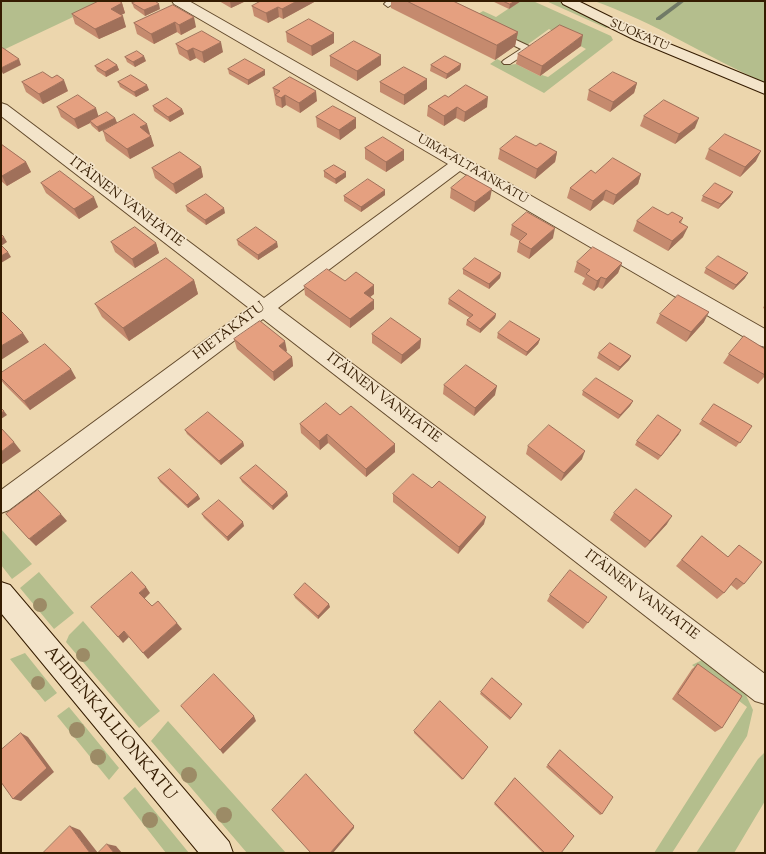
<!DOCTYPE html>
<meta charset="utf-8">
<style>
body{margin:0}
#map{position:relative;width:766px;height:854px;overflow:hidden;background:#ecd6ad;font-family:"Sorts Mill Goudy",serif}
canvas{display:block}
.frame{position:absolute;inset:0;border:2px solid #351c01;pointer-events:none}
</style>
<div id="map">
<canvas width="766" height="854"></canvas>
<div class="frame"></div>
</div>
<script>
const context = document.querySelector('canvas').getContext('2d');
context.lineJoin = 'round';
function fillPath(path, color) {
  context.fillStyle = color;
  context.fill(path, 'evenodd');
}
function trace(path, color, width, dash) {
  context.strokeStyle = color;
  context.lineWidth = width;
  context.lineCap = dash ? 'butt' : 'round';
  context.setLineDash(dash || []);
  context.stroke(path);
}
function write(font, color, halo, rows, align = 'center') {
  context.font = font + ' "Sorts Mill Goudy",serif';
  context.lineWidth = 3.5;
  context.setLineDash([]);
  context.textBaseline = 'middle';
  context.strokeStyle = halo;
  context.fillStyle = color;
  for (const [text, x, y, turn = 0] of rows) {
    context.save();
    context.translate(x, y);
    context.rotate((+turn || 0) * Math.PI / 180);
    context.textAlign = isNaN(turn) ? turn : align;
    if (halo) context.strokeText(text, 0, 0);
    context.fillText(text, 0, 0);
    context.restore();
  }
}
const green = new Path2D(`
 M1,1H107L1,51Z
 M520,1H533L611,36L613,40L544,93L490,64L497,59L509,65L516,64L540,76L542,75L548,77L586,49L549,29L527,45L475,16L483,11L496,17Z
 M546,1H560L608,27L606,28Z
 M594,1H765V83C707,57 654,22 594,1Z
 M1,529L32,564L12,579L1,565Z
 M39,572L74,613L54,629L20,588Z
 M83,621L160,711L139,728L66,642L69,635Z
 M25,653L57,693L45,702L10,659Z
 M702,660L745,693L753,710L747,736L672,853H654L747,707L692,665Z
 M69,707L119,768L109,780L57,716Z
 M168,721L286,853H247L151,741Z
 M765,752V801L734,853H696L758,759Z
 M135,787L189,853H166L123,798Z`);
const stream = new Path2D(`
 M679,1H685L660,20H656V18Z`);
const lane = new Path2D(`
 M387,1H398L388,7L384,4Z
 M499,32L531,47L533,49L510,64H504L502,62L504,60L521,49L496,37L494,35Z`);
const street = new Path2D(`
 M172,1H189L765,329V347L758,345L460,171L278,308L765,674V704L755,701L263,319L9,510L1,513V490L249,308L1,116V103L7,105L264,298L448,164L174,4Z`);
const secondary = new Path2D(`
 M561,1H578L645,34L765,83V94L635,40L563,4Z
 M1,582L10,585L229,842L233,853H199L1,613Z`);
const trees = [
 [40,605,7],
 [83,655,7],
 [38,683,7],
 [77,730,8],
 [98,757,8],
 [189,775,8],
 [224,815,8],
 [150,820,8]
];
const wall = new Path2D(`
 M219,1H246L231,8Z
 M316,1L283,19L279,17L268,23L254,16L252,6Z
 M391,1H453L518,32L515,46L495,60L391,8Z
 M492,1H521L509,9Z
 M122,3L125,13L121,15L126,27L99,39L75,24L72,14Z
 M132,3L160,9L145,16L134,8Z
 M173,5L196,27L181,35L177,32L154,44L137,34L134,23Z
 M286,32L334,43L312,56L287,42Z
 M176,44L223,52L204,63L196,58L190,61L179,54Z
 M581,46L540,76L516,64L518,54Z
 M330,56L381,65L357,81L330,66Z
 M125,57L146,61L135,67L127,62Z
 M461,64L460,70L446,79L430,71L431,65Z
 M117,65L119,70L106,77L97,71L95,66Z
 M228,69L265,75L248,85L229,74Z
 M22,82L68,91L43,104L26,92Z
 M118,82L149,90L136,97L120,87Z
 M380,82L427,89L404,105L380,92Z
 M637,83L634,93L610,112L587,100L589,90Z
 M273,88L317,101L300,113L286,105L282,108L276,105Z
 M448,97L487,107L464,122L456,118L444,126L427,116L428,106Z
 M153,106L182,109L184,114L170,122L154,111Z
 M57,107L99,117L115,118L117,123L99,132L92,126L90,123L78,129L61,117Z
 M644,116L695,128L675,144L640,126Z
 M316,117L356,128L340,140L317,127Z
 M103,131L150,134H149L154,146L130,159L106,141Z
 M1,144L26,162L31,172L7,186L1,181Z
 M536,146L557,152L555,162L535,179L498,159L500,149Z
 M365,148L404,150V160L386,172L365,159Z
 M709,149L756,161L740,177L705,159Z
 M201,167L203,177L176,194L155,178L152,168Z
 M324,171L346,177L336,184L324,177Z
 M595,173L641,174L638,184L613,205L603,200L590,211L567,198L570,188Z
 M41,183L98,207L79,219L46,193Z
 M451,188L490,199L474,212L450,198Z
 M733,192L730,197L718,209L701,201L703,196Z
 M385,195L361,212L344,201V196Z
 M186,206L225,213L206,225L187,211Z
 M668,215L683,218L681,223L683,237L668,251L633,231L637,221Z
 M512,225L553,238L529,259L517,252L519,242L520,241L510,235Z
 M237,240L278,247L258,260L238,245Z
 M111,242L156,243L159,253L135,268L115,252Z
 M577,262L622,263L618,273L602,289L598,287L594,291L582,284L585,278L574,272Z
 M706,268L745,278L733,290L704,273Z
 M463,269L501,273L500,278L489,289L463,274Z
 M194,280L198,294L129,341L102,317L95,304Z
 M345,281L374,285V294L370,297L374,309L350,328L305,295L304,286Z
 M449,299L496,314L495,318L480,333L466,325L467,320L470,318L448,304Z
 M765,304V309L763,308Z
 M660,314L704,322L686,342L656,323Z
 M498,333L540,339L538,344L526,356L497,338Z
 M372,334L421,339L420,348L401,364L372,343Z
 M234,339L287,351L285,352L292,357L293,366L274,381L237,349Z
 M765,349V376L758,384L723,363L729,354Z
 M599,353L631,356L629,360L618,371L597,358Z
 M1,373L76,378L30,410L4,384L1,380Z
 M444,385L495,395L474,416L443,394Z
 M583,391L633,401L630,406L618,419L582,395Z
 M340,415L395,444V452L366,477L328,443L320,450L301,433L300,424Z
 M702,420L752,426L736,447L699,424Z
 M185,430L243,442L244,446L221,465L187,434Z
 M679,434L658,460L635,445L637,441Z
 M528,446L582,459L561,481L526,454Z
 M158,478L198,495L200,499L188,508L160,482Z
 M240,478L288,496L273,510L242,482Z
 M432,488L484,524L458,554L393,502V494Z
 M614,513L667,524L645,548L610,520Z
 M202,514L244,526L228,541L204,518Z
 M702,536L728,557L739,545L744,584L737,590L731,585L724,593L717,599L676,566Z
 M294,595L330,607L318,619L295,598Z
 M550,595L607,597L583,629L547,601Z
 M698,664L722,728L715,732L672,699L692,669Z
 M481,692L520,706L510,720L480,694Z
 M414,731L487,749L462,780L414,733Z
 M560,750L602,814L600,815L546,767Z
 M515,778L561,853H543L494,804Z`);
const shadedWall = new Path2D(`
 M230,1H246L231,8Z
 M297,1H316L283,19L282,9Z
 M515,1H521L509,9L510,4Z
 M122,3L125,13L114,19L111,9Z
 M159,4L160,9L145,16L144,10Z
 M278,7L279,17L268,23L266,13Z
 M123,16L126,27L99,39L95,29Z
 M194,17L196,27L181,35L179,25Z
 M175,22L177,32L154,44L151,34Z
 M518,32L515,46L495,60L497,45Z
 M334,33V43L312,56L311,46Z
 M583,35L581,46L540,76L542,66Z
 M221,42L223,52L204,63L202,52Z
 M193,48L196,58L190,61L187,51Z
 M381,55V65L357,81V71Z
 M144,56L146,61L135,67L133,62Z
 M19,59L21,65L3,74L1,70V68Z
 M461,64L460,70L446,79L447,74Z
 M117,65L119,70L106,77L105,72Z
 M265,70V75L248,85V80Z
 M427,79V89L404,105V95Z
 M64,80L68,91L43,104L39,94Z
 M637,83L634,93L610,112L613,102Z
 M147,85L149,90L136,97L134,92Z
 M316,91L317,101L300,113L299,103Z
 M285,95L286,105L282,108L281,98Z
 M488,97L487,107L464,122L465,112Z
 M457,107L456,118L444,126V116Z
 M96,108L99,118L90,121V123L78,129L74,119Z
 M182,109L184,114L170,122L168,117Z
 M115,118L117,123L99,132L97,127Z
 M356,118V128L340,140L339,130Z
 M699,118L695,128L675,144L679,134Z
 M147,124L150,134L143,138L140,127Z
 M151,136L154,146L130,159L127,149Z
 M404,150V160L386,172V162Z
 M761,151L756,161L740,177L745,167Z
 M557,152L555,162L535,179L537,169Z
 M26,162L31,172L7,186L2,176Z
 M201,167L203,177L176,194L173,184Z
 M346,172V177L336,184L335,179Z
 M641,174L638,184L613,205L616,195Z
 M492,189L490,199L474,212L475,202Z
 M385,190V195L361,212V207Z
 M606,190L603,200L590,211L593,201Z
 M733,192L730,197L718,209L721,204Z
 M94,197L98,207L79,219L74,209Z
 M224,208L225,213L206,225L205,220Z
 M688,227L683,237L668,251L672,241Z
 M555,228L553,238L529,259L531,249Z
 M4,237L7,242L1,246V239Z
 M277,242L278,247L258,260V255Z
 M156,243L159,253L135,268L132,259Z
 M8,252L11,257L1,263V256Z
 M622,263L618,273L602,289L606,279Z
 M501,273L500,278L489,289V284Z
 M748,273L745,278L733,290L736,285Z
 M601,277L598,287L594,291L597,281Z
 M194,280L198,294L129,341L123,328Z
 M374,285V294L364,302V293Z
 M374,300V309L350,328V319Z
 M709,312L704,322L686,342L691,332Z
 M496,314L495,318L480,333V329Z
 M23,333L29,342L1,360V346Z
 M421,339L420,348L401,364L402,355Z
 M540,339L538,344L526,356L527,352Z
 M285,341L287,351L280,355L279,346Z
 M631,356L629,360L618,371L620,367Z
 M292,357L293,366L274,381L273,372Z
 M71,369L76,378L30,410L24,401Z
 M497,386L495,395L474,416L475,408Z
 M633,401L630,406L618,419L620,415Z
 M4,411L7,415L1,419V413Z
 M681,430L679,434L658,460L661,456Z
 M327,434L328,443L320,450L319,441Z
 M14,442L21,451L1,465V452Z
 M243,442L244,446L221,465L219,461Z
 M395,444V452L366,477V469Z
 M585,451L582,459L561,481L564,473Z
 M287,492L288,496L273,510L272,506Z
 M198,495L200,499L188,508L187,505Z
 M61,514L67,521L36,546L29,539Z
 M672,516L667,524L645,548L650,541Z
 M486,517L484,524L458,554L459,547Z
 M243,522L244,526L228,541L227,537Z
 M146,587L150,593L144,599L139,593Z
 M329,604L330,607L318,619V616Z
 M177,623L182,629L148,659L143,653Z
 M124,631L129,637L123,643L118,637Z
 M254,716L256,721L223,754L220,750Z
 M21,733L28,737L54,772L21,801L13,799Z
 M70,826L80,830L98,853H90Z
 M354,826V828L333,853H330Z
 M107,844L116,846L122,853H114Z`);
const building = new Path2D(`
 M99,1H119L122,3L111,9L123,16L95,29L72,14Z
 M137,1H155L159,4L144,10L132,3Z
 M261,1H297L282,9L278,7L266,13L252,6Z
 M407,1H453L518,32L497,45Z
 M503,1H515L510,4Z
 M173,5L194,17L179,25L175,22L151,34L134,23Z
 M309,19L334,33L311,46L286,32Z
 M560,25L583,35L542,66L518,54Z
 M202,31L221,42L202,52L193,48L187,51L176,44Z
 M354,41L381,55L357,71L330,56Z
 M3,48L19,59L1,68V49Z
 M137,51L144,56L133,62L125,57Z
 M445,56L461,64L447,74L431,65Z
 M108,59L117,65L105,72L95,66Z
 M245,59L265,70L248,80L228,69Z
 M404,67L427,79L404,95L380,82Z
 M43,72L52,78L57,75L64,80L39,94L22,82Z
 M613,72L637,83L613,102L589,90Z
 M131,75L147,85L134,92L118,82Z
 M290,77L316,91L299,103L285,95L281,98L275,95L280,91L273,88Z
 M466,85L488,97L465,112L457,107L444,116L428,106L445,95L448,97Z
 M78,95L96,108L74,119L57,107Z
 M167,98L182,109L168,117L153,106Z
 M664,100L699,118L679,134L644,116Z
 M333,106L356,118L339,130L316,117Z
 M107,112L115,118L97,127L90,121Z
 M134,114L147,124L140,127L151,136L127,149L103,131Z
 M725,134L761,151L745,167L709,149Z
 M516,136L536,146L540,143L557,152L537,169L500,149Z
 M383,137L404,150L386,162L365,148Z
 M1,144L26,162L2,176L1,175Z
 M180,152L201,167L173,184L152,168Z
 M613,158L641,174L616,195L606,190L593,201L570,188L591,170L595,173Z
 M334,165L346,172L335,179L324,171Z
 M60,171L94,197L74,209L41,183Z
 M467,175L492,189L475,202L451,188Z
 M368,179L385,190L361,207L344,196Z
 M715,183L733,192L721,204L703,196Z
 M206,194L224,208L205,220L186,206Z
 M653,207L668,215L672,212L683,218L679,222L688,227L672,241L637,221Z
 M527,212L555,228L531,249L519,242L527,234L512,225Z
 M135,227L156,243L132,259L111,242Z
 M256,227L277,242L258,255L237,240Z
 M1,234L4,237L1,239Z
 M1,245L8,252L1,256Z
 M593,247L622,263L606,279L601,277L597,281L586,274L590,270L577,262Z
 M718,256L748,273L736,285L706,268Z
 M166,258L194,280L123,328L95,304Z
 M475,258L501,273L489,284L463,269Z
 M327,269L345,281L356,272L374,285L364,293L374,300L350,319L304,286Z
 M459,290L496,314L480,329L467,320L473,315L449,299Z
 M678,295L709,312L691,332L660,314Z
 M1,311L23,333L1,346Z
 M391,318L421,339L402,355L372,334Z
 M260,321L285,341L279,346L292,357L273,372L234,339Z
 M510,321L540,339L527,352L498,333Z
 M744,336L765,349V375L729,354Z
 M610,343L631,356L620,367L599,353Z
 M45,344L71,369L24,401L1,378V373Z
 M466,365L497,386L475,408L444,385Z
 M596,378L633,401L620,415L583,391Z
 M326,403L340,415L351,406L395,444L366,469L327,434L319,441L300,424Z
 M714,404L752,426L740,443L702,420Z
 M1,408L4,411L1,413Z
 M208,412L243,442L219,461L185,430Z
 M658,415L681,430L661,456L637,441Z
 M549,425L585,451L564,473L528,446Z
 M1,428L14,442L1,452Z
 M256,465L287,492L272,506L240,478Z
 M170,469L198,495L187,505L158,478Z
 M413,474L432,488L439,481L486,517L459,547L393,494Z
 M636,489L672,516L650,541L614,513Z
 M38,490L61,514L29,539L6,514Z
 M219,500L243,522L227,537L202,514Z
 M702,536L728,557L739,545L762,562L744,584L736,578L724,593L682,560Z
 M570,570L607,597L588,623L550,595Z
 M132,572L146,587L139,593L152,606L158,601L177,623L143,653L124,631L118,637L91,607Z
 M305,583L329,604L318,616L294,595Z
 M698,664L742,696L722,728L678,694Z
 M214,674L254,716L220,750L181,706Z
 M492,678L522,704L511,718L481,692Z
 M440,701L488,747L463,779L414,731Z
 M21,733L47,768L13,799L1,782V750Z
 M560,750L613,797L602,814L548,765Z
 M306,774L354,826L330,853H311L272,810Z
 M515,778L574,836L561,853H545L495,803Z
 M70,826L90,853H43Z
 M107,844L114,853H98Z`);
const farStreetnames = [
 ["SUOKATU",639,36,23],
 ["UIMA-ALTAANKATU",472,170,30]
];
const streetNames = [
 ["ITÄINEN VANHATIE",126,203,37],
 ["HIETAKATU",230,332,-37],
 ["ITÄINEN VANHATIE",383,399,37],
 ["ITÄINEN VANHATIE",641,596,37]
];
const nearStreetnames = [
 ["AHDENKALLIONKATU",109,724,50]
];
fillPath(green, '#b4be8d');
fillPath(stream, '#717a67');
trace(lane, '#634a2c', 2);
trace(street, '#634a2c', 2);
trace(secondary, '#351c01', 2);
fillPath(lane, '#f3e4ca');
fillPath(street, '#f3e4ca');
fillPath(secondary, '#f3e4ca');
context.fillStyle = '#9c8b66';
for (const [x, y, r] of trees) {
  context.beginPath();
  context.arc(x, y, r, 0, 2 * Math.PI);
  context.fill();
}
fillPath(wall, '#c58a6e');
fillPath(shadedWall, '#a0705a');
fillPath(building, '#e5a080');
trace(building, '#a0705a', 1);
write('12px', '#351c01', '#f3e4ca', farStreetnames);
write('14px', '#351c01', '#f3e4ca', streetNames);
write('17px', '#351c01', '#f3e4ca', nearStreetnames);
</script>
